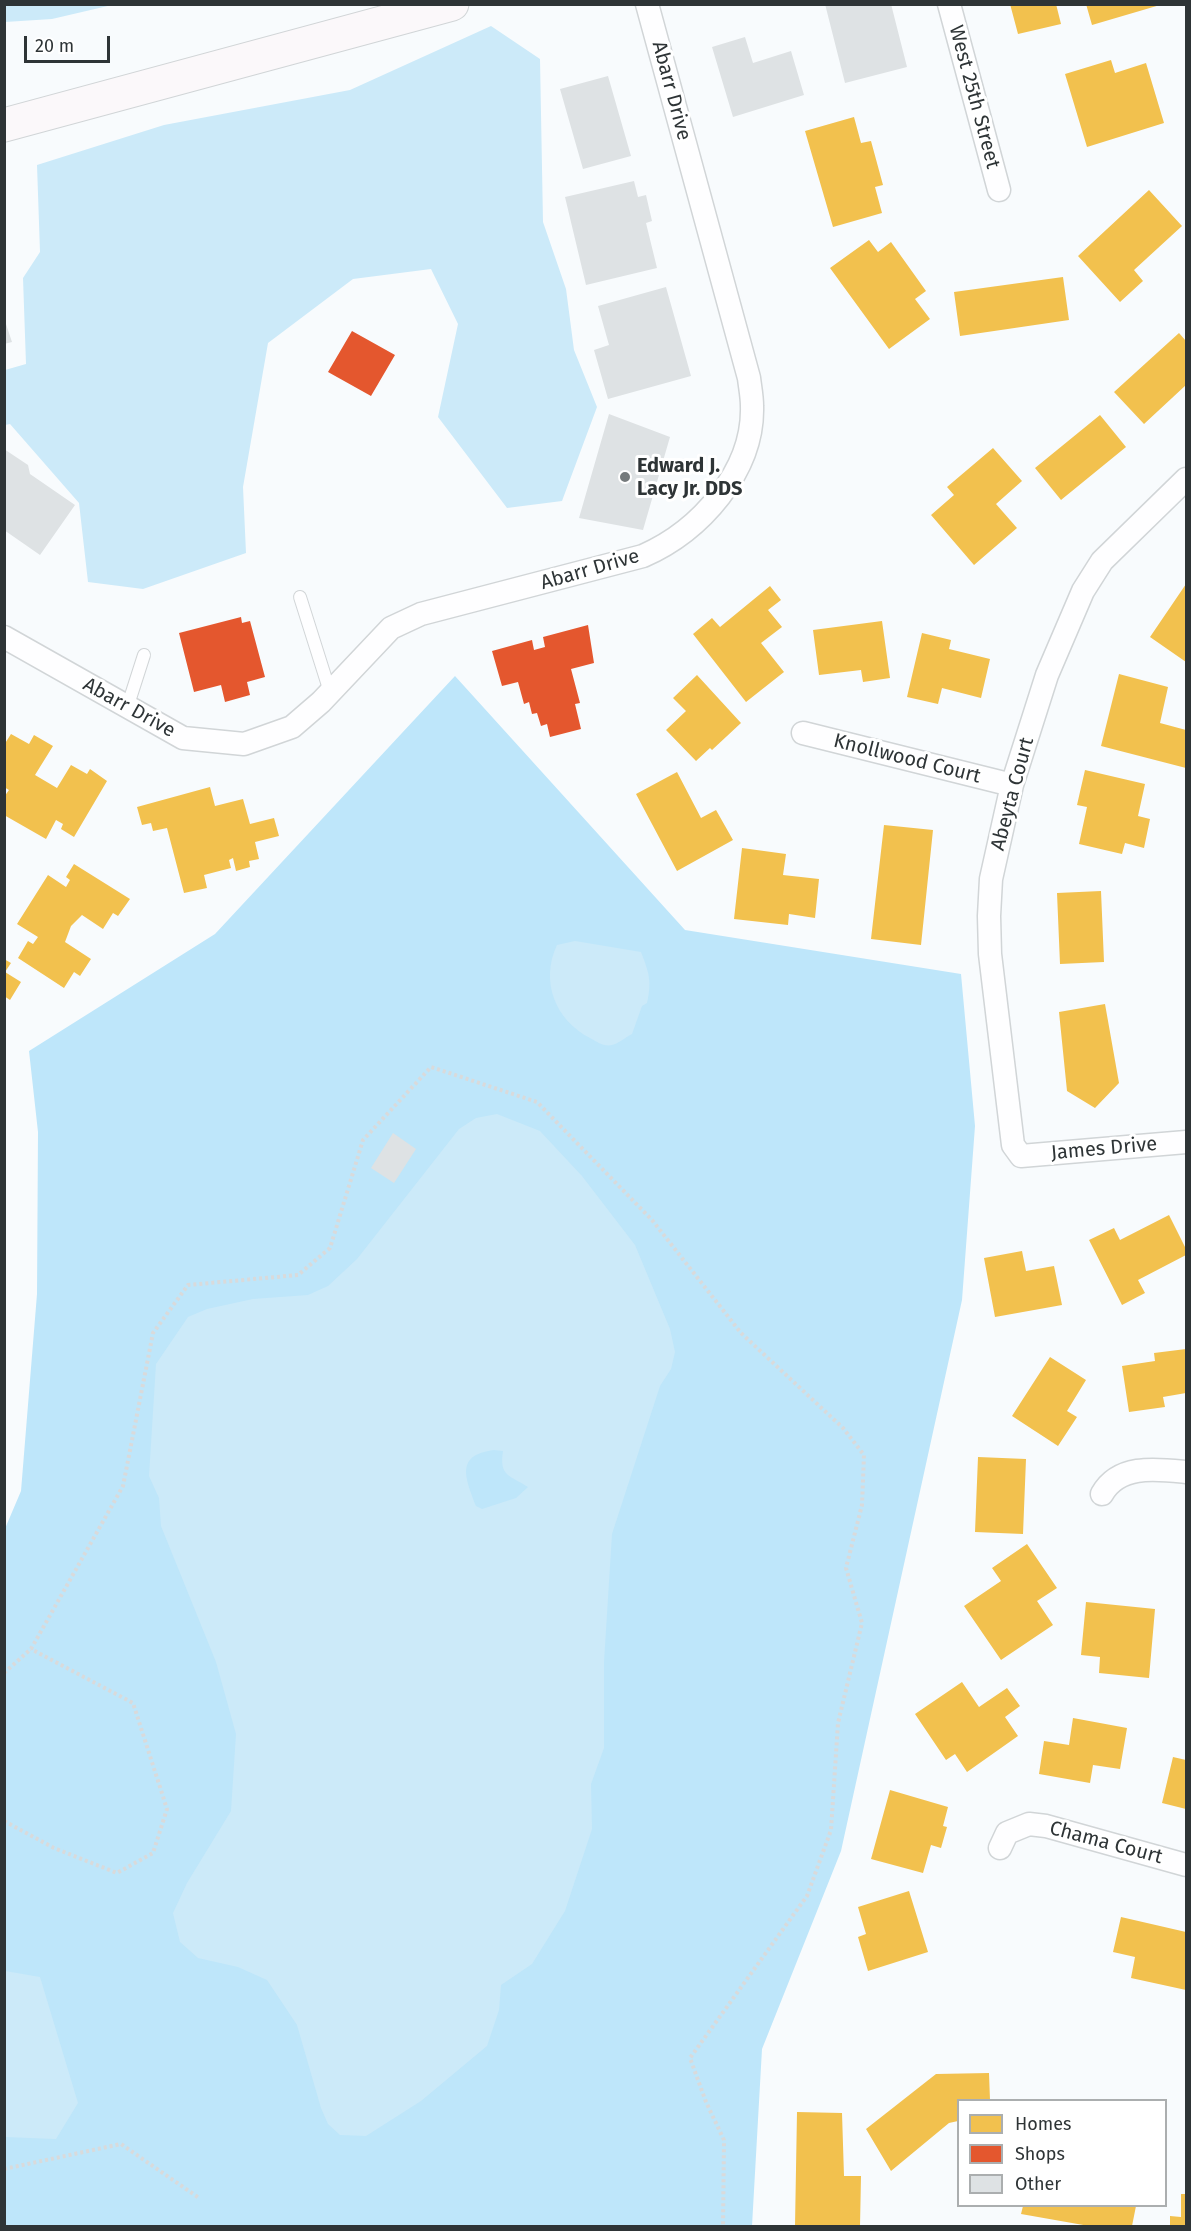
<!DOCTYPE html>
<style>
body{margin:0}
#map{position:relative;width:1191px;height:2231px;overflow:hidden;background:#f8fbfd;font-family:"Fira Sans",sans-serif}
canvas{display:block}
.frame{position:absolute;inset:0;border:6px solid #2e3436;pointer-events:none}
.legend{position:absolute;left:957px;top:2099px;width:210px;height:108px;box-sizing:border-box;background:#fff;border:2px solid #abaeaf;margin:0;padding:8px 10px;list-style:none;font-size:18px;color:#2e3436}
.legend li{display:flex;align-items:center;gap:12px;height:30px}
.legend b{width:30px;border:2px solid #abaeaf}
.scale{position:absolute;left:24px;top:36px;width:86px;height:27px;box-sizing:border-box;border:3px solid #2e3436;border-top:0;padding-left:8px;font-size:18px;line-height:21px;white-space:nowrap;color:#2e3436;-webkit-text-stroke:4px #fff;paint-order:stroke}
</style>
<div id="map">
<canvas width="1191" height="2231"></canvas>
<div class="frame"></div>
<ul class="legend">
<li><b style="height:16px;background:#f2c14e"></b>Homes</li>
<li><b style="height:16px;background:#e4572e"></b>Shops</li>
<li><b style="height:16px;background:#dee2e4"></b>Other</li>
</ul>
<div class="scale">20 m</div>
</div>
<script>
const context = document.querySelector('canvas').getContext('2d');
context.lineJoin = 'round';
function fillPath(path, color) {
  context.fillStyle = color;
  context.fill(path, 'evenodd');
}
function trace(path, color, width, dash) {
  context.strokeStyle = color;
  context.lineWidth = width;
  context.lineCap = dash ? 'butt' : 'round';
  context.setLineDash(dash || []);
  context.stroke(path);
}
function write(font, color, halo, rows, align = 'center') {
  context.font = font + ' "Fira Sans",sans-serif';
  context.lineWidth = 6;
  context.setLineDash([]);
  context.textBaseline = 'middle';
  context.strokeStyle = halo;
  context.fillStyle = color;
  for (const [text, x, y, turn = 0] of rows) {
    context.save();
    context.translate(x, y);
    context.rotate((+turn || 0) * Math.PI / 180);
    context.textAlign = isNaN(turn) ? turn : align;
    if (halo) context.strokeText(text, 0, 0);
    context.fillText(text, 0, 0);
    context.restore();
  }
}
const green = new Path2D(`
 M455,676L685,930L961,974L975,1126L962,1300L841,1851L762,2049L752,2226H5L4,1531L21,1491L37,1294L38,1132L29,1051L215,934Z`);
const water = new Path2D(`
 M5,4H112V5L52,19L5,22Z
 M491,26L540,59L543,222L566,289L574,350L597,407L562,501L507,508L438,417L458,324L431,269L353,279L268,343L243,487L246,553L143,589L88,582L79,503L10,424L5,425V370L26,364L23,278L40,252L37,165L164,125L350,90Z
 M575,941L641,952C649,973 652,981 647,1003L642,1006L632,1034C626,1037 618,1044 612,1045C604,1047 597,1042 590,1038C555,1020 540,981 557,945Z
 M497,1114L540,1131L582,1176L635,1245L670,1329L675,1352L671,1369L660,1386L612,1534L604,1662V1748L591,1784L592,1829L565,1911L532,1964L501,1985L499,2010L487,2046L421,2101L366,2136L340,2135L328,2124L321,2108L297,2025L267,1980L238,1967L198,1958L180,1942L173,1913L187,1883L231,1811L236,1734L216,1662L161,1526L159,1498L149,1476L156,1364L188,1317L207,1309L253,1299L308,1295L328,1286L357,1259L459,1129L476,1118ZM494,1450L503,1451C499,1477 510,1475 528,1487L516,1498L482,1509L476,1506C466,1479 454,1455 494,1450Z
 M5,1971L40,1977L78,2103L56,2139L5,2137Z`);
const homes = new Path2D(`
 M1010,4H1056L1061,24L1018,34Z
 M1086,4H1160V5L1092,25Z
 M1111,60L1115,73L1146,63L1164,123L1087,147L1065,74Z
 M854,117L861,143L871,141L883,185L875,187L882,213L833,227L805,131Z
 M1149,190L1182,226L1134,270L1143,281L1120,302L1078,256Z
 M869,240L878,252L891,242L926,291L915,299L930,319L889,349L830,268Z
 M1063,277L1069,320L960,336L954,292Z
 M1179,333L1186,341V385L1144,424L1114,392Z
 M1100,415L1126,447L1061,500L1035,468Z
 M993,448L1022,481L996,504L1017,528L974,565L931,515L954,495L947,487Z
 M1186,584V662L1150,637Z
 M770,586L781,600L768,610L782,627L761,643L784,672L746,702L693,634L712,618L720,627Z
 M882,621L890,678L863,682L861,670L819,675L813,630Z
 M922,633L951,640L949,649L990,659L981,698L942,688L938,704L907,697Z
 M1119,674L1168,687L1160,723L1186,730V768L1101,746Z
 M697,675L741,723L712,750L710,748L696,761L666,730L686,711L673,698Z
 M11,734L29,744L34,735L53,746L35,775L57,788L71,765L87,774L90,769L107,781L74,837L61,829L63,824L56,820L46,839L4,815V797L9,790L4,787V745Z
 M1085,770L1145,784L1138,816L1150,819L1144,848L1125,843L1122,854L1079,844L1087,807L1077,805Z
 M677,772L701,818L716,810L733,840L677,871L636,794Z
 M210,787L215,806L243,799L250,824L274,818L279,836L255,842L259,859L249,861L250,867L236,871L233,858L229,860L231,868L204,875L207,888L184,893L167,828L153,831L151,823L142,825L137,807Z
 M884,825L933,830L921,945L871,939Z
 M742,848L786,854L783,875L819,879L815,918L789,914L788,925L734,919Z
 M74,864L130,899L118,916L113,913L103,929L82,915L71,926L65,942L91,959L80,976L74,972L64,988L18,958L28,941L33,944L38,937L17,924L48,875L66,887L70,880L66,877Z
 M1101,891L1104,962L1060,964L1057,893Z
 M4,959L11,963L5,972L21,982L10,1000L4,996Z
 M1105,1004L1119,1083L1095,1108L1067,1091L1059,1012Z
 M1169,1215L1186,1249V1255L1138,1280L1145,1293L1122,1305L1089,1240L1114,1228L1120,1240Z
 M1022,1251L1026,1271L1054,1266L1062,1305L995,1317L984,1258Z
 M1186,1349V1393L1163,1397L1165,1407L1129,1412L1122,1366L1155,1361L1154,1353Z
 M1050,1357L1086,1380L1067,1411L1077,1417L1058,1446L1012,1416Z
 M978,1457L1026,1459L1023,1534L975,1532Z
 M1027,1544L1057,1588L1037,1601L1053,1625L1001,1660L964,1606L1001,1581L992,1568Z
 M1086,1602L1155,1609L1149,1678L1099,1673L1100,1657L1081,1655Z
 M962,1682L979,1707L1007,1688L1020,1706L1005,1717L1018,1736L967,1772L955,1754L946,1760L915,1714Z
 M1073,1718L1127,1728L1120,1769L1093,1765L1090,1783L1039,1774L1044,1741L1069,1745Z
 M1173,1757L1186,1760V1809L1162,1803Z
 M890,1790L948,1807L943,1826L947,1827L941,1848L931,1845L923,1873L871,1859Z
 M909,1891L928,1952L868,1971L858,1937L866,1934L858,1907Z
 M1121,1917L1186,1932V1990L1131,1978L1135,1957L1113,1952Z
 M989,2073L990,2100H958V2121L949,2123L891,2171L866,2129L936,2074Z
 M797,2112L842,2113L844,2176H861L860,2226H795Z
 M1181,2194H1186V2226H1170V2216L1181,2217Z
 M1023,2206H1136L1132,2226H1089L1021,2214Z`);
const shops = new Path2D(`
 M352,331L395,355L371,396L328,372Z
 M241,617L242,623L250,621L265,677L247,682L250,695L225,702L221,685L194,692L179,633Z
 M588,625L594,663L571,669L580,703L575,704L581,729L550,737L547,724L541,726L537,713L532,714L529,702L524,704L518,682L502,686L492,651L532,640L534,650L545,647L543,637Z`);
const building = new Path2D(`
 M825,4H891L907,67L845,83Z
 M745,37L753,63L791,51L804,95L733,117L712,47Z
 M608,76L631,156L583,169L560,89Z
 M634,181L638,197L646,195L652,221L646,223L657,268L586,285L565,197Z
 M666,287L691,376L608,399L594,350L609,345L598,306Z
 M4,318L12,342L4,344Z
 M609,414L670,437L643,530L579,518Z
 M4,449L28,465L30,474L75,505L40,555L4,530Z
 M393,1133L416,1149L394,1183L371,1168Z`);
const path = new Path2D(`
 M4,1673L31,1649L123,1486L153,1333L188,1285L298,1275L330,1248L363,1140L431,1067L537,1102L652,1220L741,1333L843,1428L864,1455L862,1505L846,1568L862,1623L838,1723L831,1830L807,1896L690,2058L706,2102L724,2140L723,2226
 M4,1821L54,1848L117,1873L153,1853L167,1809L133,1703L31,1649
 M4,2169L121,2144L199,2198`);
const service = new Path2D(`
 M300,597L330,692
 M127,708L144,655`);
const minor = new Path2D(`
 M949,4L999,190
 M1186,479L1102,561L1083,591L1047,675L1012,785L991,879L989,916L990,954L1013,1145L1021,1156L1186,1142
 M4,637L183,738L244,744L292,727L321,702L391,628L421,614L643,556C700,531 754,471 752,406C752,396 750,387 749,378L647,4
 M803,733L1012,785
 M1102,1494C1119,1464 1156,1469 1186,1472
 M1000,1848L1007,1833L1029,1824L1046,1826L1186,1865`);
const secondary = new Path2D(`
 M4,125L452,4`);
const markers = [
 [625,477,6,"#757a7c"]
];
const streetNames = [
 ["Abarr Drive",671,91,75],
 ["West 25th Street",974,97,75],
 ["Abarr Drive",590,570,-16],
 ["Abarr Drive",129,708,29],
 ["Knollwood Court",907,759,14],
 ["Abeyta Court",1013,794,-75],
 ["James Drive",1104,1149,-5],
 ["Chama Court",1106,1843,15]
];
const poiNames = [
 ["Edward J.",637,466],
 ["Lacy Jr. DDS",637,489]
];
fillPath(green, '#bee6fa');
fillPath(water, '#cceaf9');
fillPath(homes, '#f2c14e');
fillPath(shops, '#e4572e');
fillPath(building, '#dee2e4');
trace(service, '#d1d5d7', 14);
trace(minor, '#d1d5d7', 25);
trace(secondary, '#d1d5d7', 35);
trace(path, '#d9dadb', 4, [3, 3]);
trace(service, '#fefeff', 12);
trace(minor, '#fefeff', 22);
trace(secondary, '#fbf8fa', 33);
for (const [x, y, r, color] of markers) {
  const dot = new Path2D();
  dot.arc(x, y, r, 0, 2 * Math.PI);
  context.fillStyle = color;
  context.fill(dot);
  trace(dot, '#fff', 2);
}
write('20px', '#2e3436', '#fff', streetNames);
write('bold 20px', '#2e3436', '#fff', poiNames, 'left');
</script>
